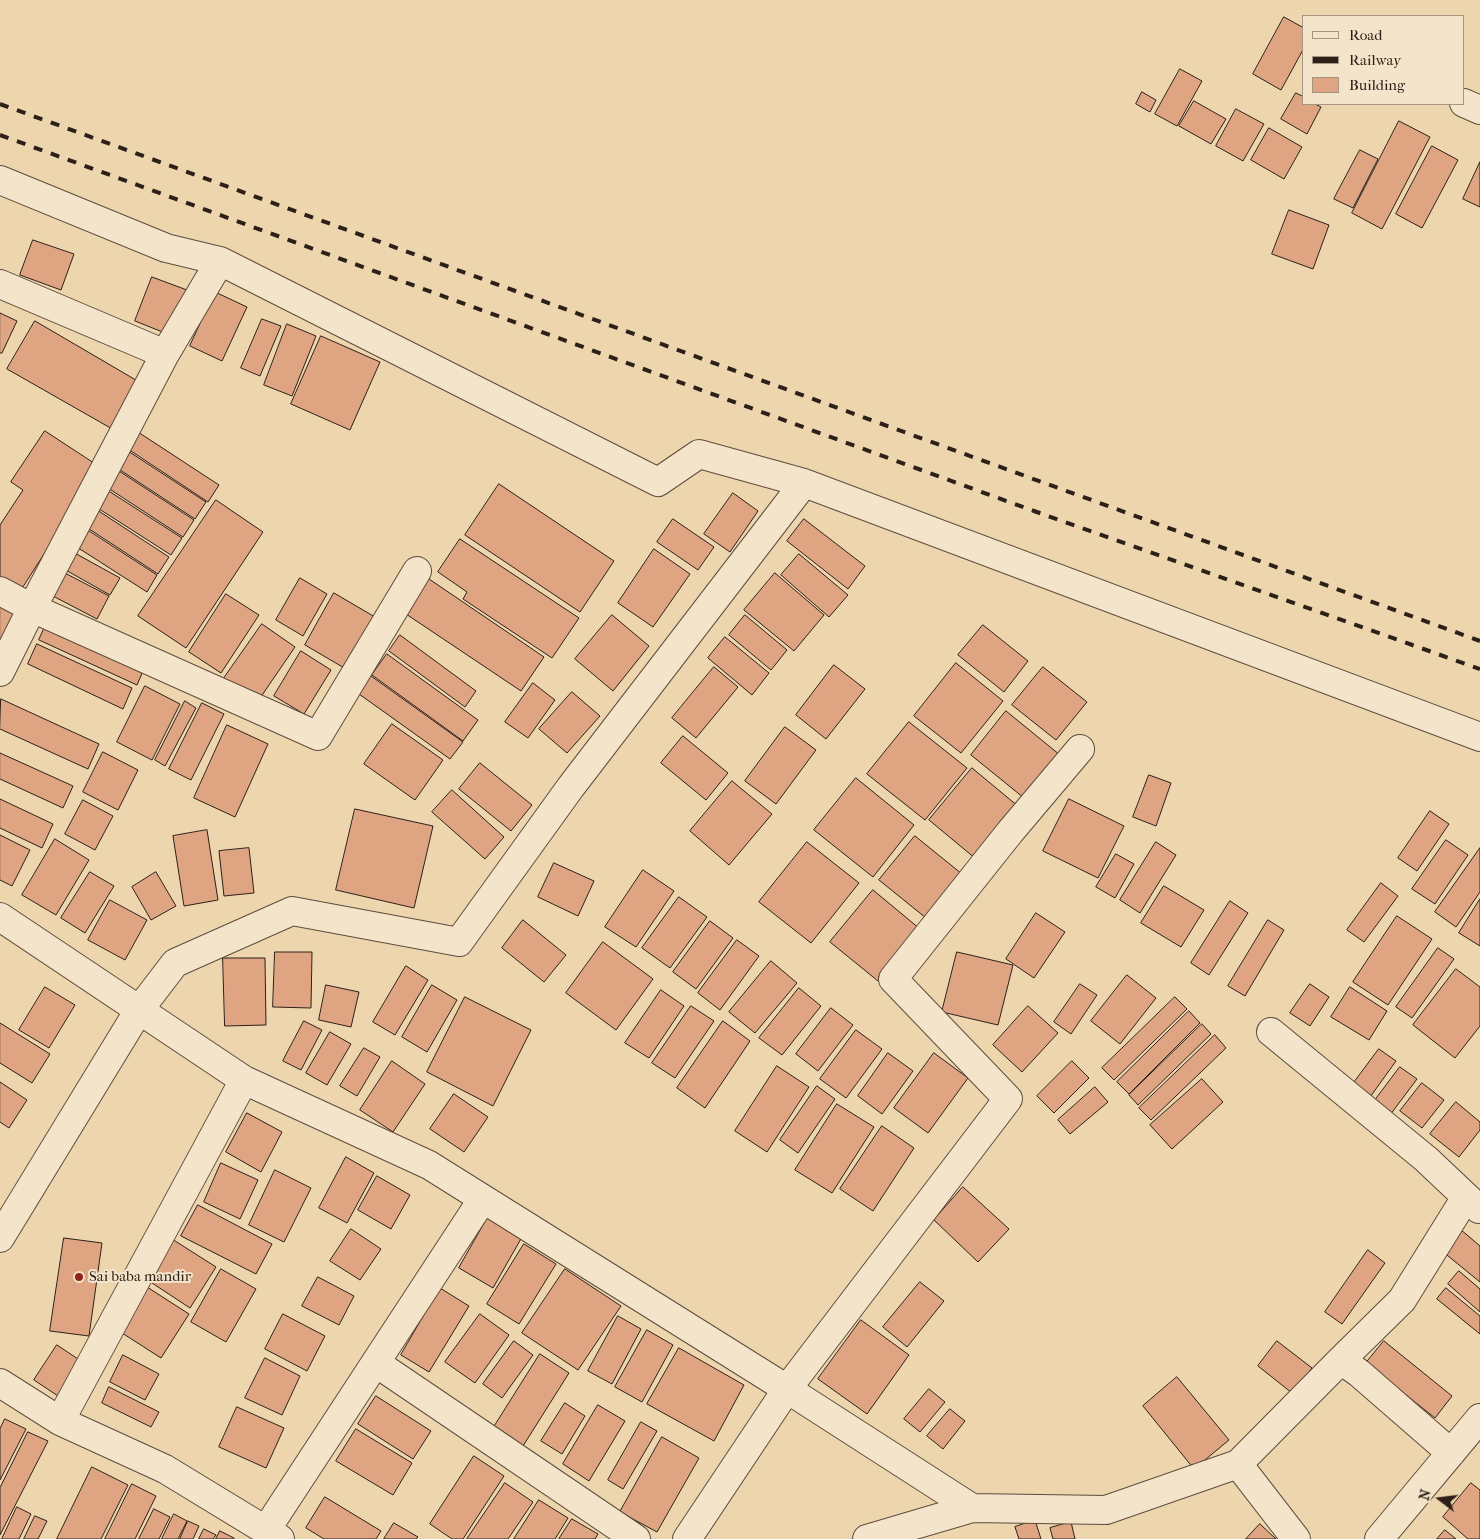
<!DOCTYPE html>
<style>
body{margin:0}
#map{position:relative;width:1480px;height:1539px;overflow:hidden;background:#edd5ae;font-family:"IM FELL French Canon",serif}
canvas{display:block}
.legend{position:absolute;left:1302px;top:15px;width:162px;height:90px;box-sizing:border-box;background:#f3e4ca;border:1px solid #a49683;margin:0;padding:6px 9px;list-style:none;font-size:15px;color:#2d2019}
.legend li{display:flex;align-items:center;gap:10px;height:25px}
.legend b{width:25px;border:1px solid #a49683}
.north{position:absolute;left:1415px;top:1474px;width:50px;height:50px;-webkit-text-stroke:4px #f3e4ca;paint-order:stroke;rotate:285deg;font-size:14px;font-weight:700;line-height:20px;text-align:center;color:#2d2019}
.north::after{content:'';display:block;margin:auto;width:18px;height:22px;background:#2d2019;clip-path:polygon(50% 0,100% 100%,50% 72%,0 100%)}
</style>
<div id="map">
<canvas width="1480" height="1539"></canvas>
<ul class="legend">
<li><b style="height:6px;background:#f3e4ca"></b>Road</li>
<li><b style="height:6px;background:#2d2019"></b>Railway</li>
<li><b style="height:14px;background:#dfa583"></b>Building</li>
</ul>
<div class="north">N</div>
</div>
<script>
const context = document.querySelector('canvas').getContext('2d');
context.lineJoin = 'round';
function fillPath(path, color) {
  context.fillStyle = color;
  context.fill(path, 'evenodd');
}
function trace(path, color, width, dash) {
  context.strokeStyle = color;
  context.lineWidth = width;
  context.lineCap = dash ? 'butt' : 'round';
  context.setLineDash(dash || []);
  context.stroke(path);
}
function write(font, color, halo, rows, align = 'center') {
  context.font = font + ' "IM FELL French Canon",serif';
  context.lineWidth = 4;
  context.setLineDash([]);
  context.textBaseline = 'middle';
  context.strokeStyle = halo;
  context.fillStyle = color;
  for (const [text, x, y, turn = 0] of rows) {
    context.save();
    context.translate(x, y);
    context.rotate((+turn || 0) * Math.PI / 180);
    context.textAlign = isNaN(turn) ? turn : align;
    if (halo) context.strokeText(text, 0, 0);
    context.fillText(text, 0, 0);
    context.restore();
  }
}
const building = new Path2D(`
 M1284,17L1304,28V48L1281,90L1253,74Z
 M1180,69L1202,81L1177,126L1155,114Z
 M1142,92L1156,100L1150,112L1136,104Z
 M1296,93L1304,97V104H1315L1321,107L1307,134L1281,119Z
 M1194,101L1226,119L1211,144L1179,126Z
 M1236,109L1264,124L1243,161L1216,146Z
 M1399,121L1430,137L1382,229L1352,213Z
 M1269,128L1302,147L1284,179L1251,160Z
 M1432,146L1458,160L1422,228L1396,214Z
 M1360,150L1378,159L1353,208L1334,199Z
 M1480,162V207L1463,199Z
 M1289,210L1329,225L1313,269L1272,254Z
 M33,240L74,254L61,290L20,275Z
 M152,277L187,290L170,335L135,321Z
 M215,292L247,307L222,361L190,346Z
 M0,313L17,321L2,353H0Z
 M262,319L281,326L260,376L241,368Z
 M35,321L141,383L114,430L7,369Z
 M287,324L316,336L292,396L264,385Z
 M321,336L380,362L350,430L291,404Z
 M45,431L100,467L19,593L0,581V525L23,490L11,482Z
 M138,432L219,485L208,502L128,449Z
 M128,451L206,502L195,519L117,468Z
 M116,469L194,520L183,537L105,486Z
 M499,484L614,561L580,612L465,535Z
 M104,488L182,538L171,555L93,505Z
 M733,493L758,511L730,552L704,534Z
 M216,500L263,532L186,648L138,616Z
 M91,506L169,557L158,574L80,523Z
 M673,519L714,547L698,570L657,542Z
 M804,519L865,566L848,589L787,541Z
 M80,525L157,575L147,592L69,542Z
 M460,539L579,618L552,658L463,599L467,592L438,572Z
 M654,549L690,574L653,627L618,603Z
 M71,551L120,578L110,595L62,568Z
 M799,554L848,595L829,617L781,575Z
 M61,571L109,596L97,619L49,594Z
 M775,573L824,615L794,651L744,610Z
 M300,578L327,594L303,636L276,620Z
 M429,579L544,657L521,691L406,614Z
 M334,593L375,617L346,669L305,645Z
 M226,594L259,615L221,673L189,652Z
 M0,603L17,613L1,641H0Z
 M612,615L649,646L613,691L575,659Z
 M745,615L787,650L771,670L729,635Z
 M48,620L146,664L137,685L39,640Z
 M262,624L295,647L256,704L222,681Z
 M983,625L1028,661L1004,692L958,655Z
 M400,635L476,691L465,707L389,651Z
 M725,637L769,673L752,695L708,658Z
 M37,644L132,688L123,709L28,664Z
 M301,651L331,670L304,714L274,696Z
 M387,654L478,720L463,741L372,675Z
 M956,663L1003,701L961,753L914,716Z
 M834,665L865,689L826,739L796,715Z
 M714,667L738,687L696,738L672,718Z
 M1043,667L1087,702L1056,740L1012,705Z
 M371,676L463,742L450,759L359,694Z
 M533,683L555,700L528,738L505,722Z
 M145,686L180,704L152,760L117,742Z
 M572,692L600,716L567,753L539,729Z
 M1,699L99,744L88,769L0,729Z
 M185,701L196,708L165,766L155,760Z
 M202,703L224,714L191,780L169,769Z
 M1006,711L1060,755L1024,798L971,755Z
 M909,722L967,768L925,820L867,774Z
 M392,724L443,760L415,800L364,764Z
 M227,725L268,744L235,817L194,798Z
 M785,727L816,750L776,804L745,781Z
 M683,736L728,773L706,800L661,763Z
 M103,752L138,770L118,810L83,792Z
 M0,753L73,786L63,808L0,779Z
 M480,763L532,805L511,831L459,789Z
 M972,768L1019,807L976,859L929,820Z
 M1149,775L1171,783L1156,826L1133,817Z
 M856,778L914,825L873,877L814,830Z
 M732,781L772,814L729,865L690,831Z
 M452,790L504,837L485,859L432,812Z
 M0,799L53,824L42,848L0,828Z
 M1069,799L1124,826L1098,878L1043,851Z
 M83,800L113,816L95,850L65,834Z
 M355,809L433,826L414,908L336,890Z
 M1430,811L1449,824L1417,871L1398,858Z
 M207,830L218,900L184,906L173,836Z
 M0,835L30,850L12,886L0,880Z
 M915,836L962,874L926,918L879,880Z
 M55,839L89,860L56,915L22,895Z
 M1446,840L1468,855L1435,904L1412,889Z
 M807,842L859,883L811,943L759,902Z
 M1156,842L1176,855L1140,913L1120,900Z
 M249,848L254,893L224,896L219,851Z
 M1480,848V892L1456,927L1435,912Z
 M1116,854L1134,864L1115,898L1096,887Z
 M554,863L594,881L578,916L538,897Z
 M643,870L674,891L636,947L605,927Z
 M90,872L114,886L85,933L61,918Z
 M156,872L176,906L151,920L132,887Z
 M1381,883L1398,896L1364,942L1347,930Z
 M1164,886L1204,910L1181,947L1141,923Z
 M873,890L920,929L878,981L830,942Z
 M679,897L707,917L670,968L642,948Z
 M1480,899V946L1459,933Z
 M110,900L147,920L125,960L88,940Z
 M1230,901L1248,913L1209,975L1191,963Z
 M1036,913L1065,932L1034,978L1006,959Z
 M1397,916L1432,939L1388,1005L1353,982Z
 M523,920L566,955L544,982L502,948Z
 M1268,920L1284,930L1245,996L1228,986Z
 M710,921L733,938L696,989L673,972Z
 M737,940L759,956L720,1010L698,993Z
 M603,942L653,979L616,1030L566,993Z
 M1438,948L1454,959L1412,1018L1396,1007Z
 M275,952H312L311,1008L273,1007Z
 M957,952L1013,965L998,1025L942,1012Z
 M223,958H265L266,1025L225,1026Z
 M771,961L797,983L755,1033L729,1012Z
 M406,966L428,980L395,1035L373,1022Z
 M1456,969L1480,987V1026L1455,1058L1413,1025Z
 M1127,975L1156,998L1120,1044L1091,1021Z
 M1080,984L1097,995L1071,1034L1054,1022Z
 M1310,984L1329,997L1310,1026L1290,1013Z
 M326,985L359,992L351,1027L319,1020Z
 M432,985L457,1000L427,1052L402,1037Z
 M45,987L75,1005L49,1048L19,1030Z
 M1350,987L1387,1011L1369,1040L1331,1017Z
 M799,988L821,1006L782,1055L759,1038Z
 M661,990L684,1006L649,1058L625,1043Z
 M465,997L531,1030L493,1106L427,1072Z
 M1175,997L1187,1009L1114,1080L1102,1068Z
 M691,1006L714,1021L675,1078L652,1063Z
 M1028,1006L1058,1033L1022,1072L993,1045Z
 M831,1008L853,1025L818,1071L796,1054Z
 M1189,1011L1200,1023L1129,1094L1117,1082Z
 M304,1021L322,1030L301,1070L283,1061Z
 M723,1021L750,1041L705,1108L677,1088Z
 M0,1023L50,1054L32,1083L0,1063Z
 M1202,1024L1211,1034L1138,1105L1129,1095Z
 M856,1030L882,1049L846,1098L820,1079Z
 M330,1032L351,1044L327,1085L306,1073Z
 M1215,1035L1226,1048L1151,1120L1139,1108Z
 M364,1048L380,1057L357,1096L340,1086Z
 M1379,1049L1396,1061L1368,1100L1350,1088Z
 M888,1053L913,1071L882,1114L858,1096Z
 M934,1053L968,1078L928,1133L894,1108Z
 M392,1061L425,1084L393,1132L360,1110Z
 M1072,1061L1089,1078L1054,1113L1037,1096Z
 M777,1066L809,1087L767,1152L735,1131Z
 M1400,1067L1417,1079L1390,1115L1373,1103Z
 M1202,1079L1223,1102L1172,1149L1150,1125Z
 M0,1082L27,1100L9,1128L0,1122Z
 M1422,1083L1444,1100L1422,1128L1400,1111Z
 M817,1086L835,1099L798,1153L780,1140Z
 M1095,1087L1108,1102L1070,1134L1058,1120Z
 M454,1094L488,1117L464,1152L430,1129Z
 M1456,1102L1480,1122V1130L1459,1157L1430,1134Z
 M837,1104L874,1127L832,1193L795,1170Z
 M247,1113L282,1132L261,1172L226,1152Z
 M882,1126L914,1148L873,1211L840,1189Z
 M346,1157L374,1173L347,1223L319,1208Z
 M221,1163L258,1180L240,1219L204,1202Z
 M275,1170L311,1188L284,1242L249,1225Z
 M377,1176L410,1195L391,1229L358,1210Z
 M963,1187L1009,1229L978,1262L934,1220Z
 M198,1205L272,1244L256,1274L181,1236Z
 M488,1217L522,1237L493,1288L459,1268Z
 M351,1229L381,1249L360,1280L330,1261Z
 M1460,1229L1480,1246V1282L1442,1251Z
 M64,1238L102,1243L89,1336L50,1331Z
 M172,1239L216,1267L190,1308L146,1279Z
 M524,1244L556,1264L519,1324L487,1304Z
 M1368,1250L1385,1263L1342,1324L1325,1312Z
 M221,1269L256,1289L226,1342L191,1322Z
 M565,1269L621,1306L578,1370L522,1333Z
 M1459,1271L1480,1289V1312L1448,1284Z
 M318,1277L354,1296L339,1325L302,1306Z
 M920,1282L944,1301L907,1347L883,1327Z
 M147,1287L189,1314L161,1358L119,1331Z
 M440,1288L469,1306L429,1372L401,1355Z
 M1446,1288L1480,1316V1334L1437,1299Z
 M283,1314L325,1336L307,1371L265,1349Z
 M480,1314L509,1335L475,1383L445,1362Z
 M618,1316L641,1329L612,1384L588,1371Z
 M861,1320L909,1355L867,1414L818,1379Z
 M647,1330L673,1345L642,1402L615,1387Z
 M514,1341L533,1355L502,1398L483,1384Z
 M1277,1341L1312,1368L1292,1393L1258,1366Z
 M1384,1341L1452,1396L1435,1418L1366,1363Z
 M57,1345L84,1363L61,1398L34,1380Z
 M679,1348L744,1385L714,1441L647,1404Z
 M540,1354L569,1373L523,1446L494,1427Z
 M123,1355L159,1374L145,1400L110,1382Z
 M265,1358L300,1376L282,1415L245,1398Z
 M1177,1377L1229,1440L1194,1469L1143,1406Z
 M109,1387L159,1412L151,1427L102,1403Z
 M929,1389L945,1402L920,1432L904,1419Z
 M376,1396L431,1431L413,1459L358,1424Z
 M565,1403L585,1416L562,1454L541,1441Z
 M598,1405L625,1421L589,1481L563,1464Z
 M237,1407L284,1428L266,1468L219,1447Z
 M950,1409L965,1421L943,1449L927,1436Z
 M5,1419L26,1429L0,1480V1429Z
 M641,1422L657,1431L623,1489L608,1480Z
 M356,1429L412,1463L393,1495L336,1461Z
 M28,1432L48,1441L0,1535V1488Z
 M662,1437L699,1458L657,1532L620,1512Z
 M474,1456L504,1476L463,1539H452L430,1524Z
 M92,1467L128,1485L101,1539H57Z
 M505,1483L533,1502L508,1539H467Z
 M1471,1483L1480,1490V1539H1468L1443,1517Z
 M132,1484L156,1496L135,1539H105Z
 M325,1497L381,1531L376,1539H324L306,1528Z
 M539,1500L568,1518L555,1539H514Z
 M17,1507L31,1514L19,1539H2Z
 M154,1509L170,1517L159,1539H139Z
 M174,1514L187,1521L178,1539H162Z
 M35,1516L47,1521L38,1539H24Z
 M572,1519L598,1534L595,1539H559Z
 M1035,1520L1041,1539H1019L1015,1527Z
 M188,1521L199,1526L193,1539H180Z
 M1071,1522L1075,1539H1053L1050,1528Z
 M394,1523L418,1537L416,1539H384Z
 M1260,1524L1276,1539H1246Z
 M204,1529L216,1535L213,1539H199Z
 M1445,1530L1456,1539H1437Z
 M220,1531L234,1538V1539H216Z`);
const minor = new Path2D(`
 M1464,103L1480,110
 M0,180L166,248L220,261L658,482L699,454L804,483L1480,737
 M0,284L165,354
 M0,591L32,608L165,354L220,261
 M0,672L32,608L318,736L417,571
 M0,917L244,1080L429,1165L787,1389L1008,1099L893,979L1010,832L1080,749
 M1271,1032L1426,1159L1479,1209
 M0,1238L139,1010L175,963L292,911L459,942L570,788L804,483
 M1341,1360L1359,1373L1451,1453
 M376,1363L636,1539
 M0,1383L60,1421L165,1469L280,1539
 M60,1421L244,1080
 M1238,1464L1341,1360L1402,1300L1466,1197
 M266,1530L482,1200
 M687,1539L787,1389L972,1508
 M867,1539L972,1508L1106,1510L1238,1464L1296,1539
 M1379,1539L1480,1418`);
const rail = new Path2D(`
 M0,104L1480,641
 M0,135L1034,511L1480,669`);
const markers = [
 [79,1277,5,"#8f2418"]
];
const poiNames = [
 ["Sai baba mandir",89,1277]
];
fillPath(building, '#dfa583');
trace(building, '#2d2019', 1);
trace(minor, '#5d4d3e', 30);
trace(minor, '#f3e4ca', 28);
trace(rail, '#2d2019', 4, [9, 9]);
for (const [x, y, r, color] of markers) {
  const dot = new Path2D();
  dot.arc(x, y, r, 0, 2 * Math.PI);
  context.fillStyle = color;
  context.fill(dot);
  trace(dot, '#f3e4ca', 2);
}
write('15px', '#2d2019', '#f3e4ca', poiNames, 'left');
</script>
